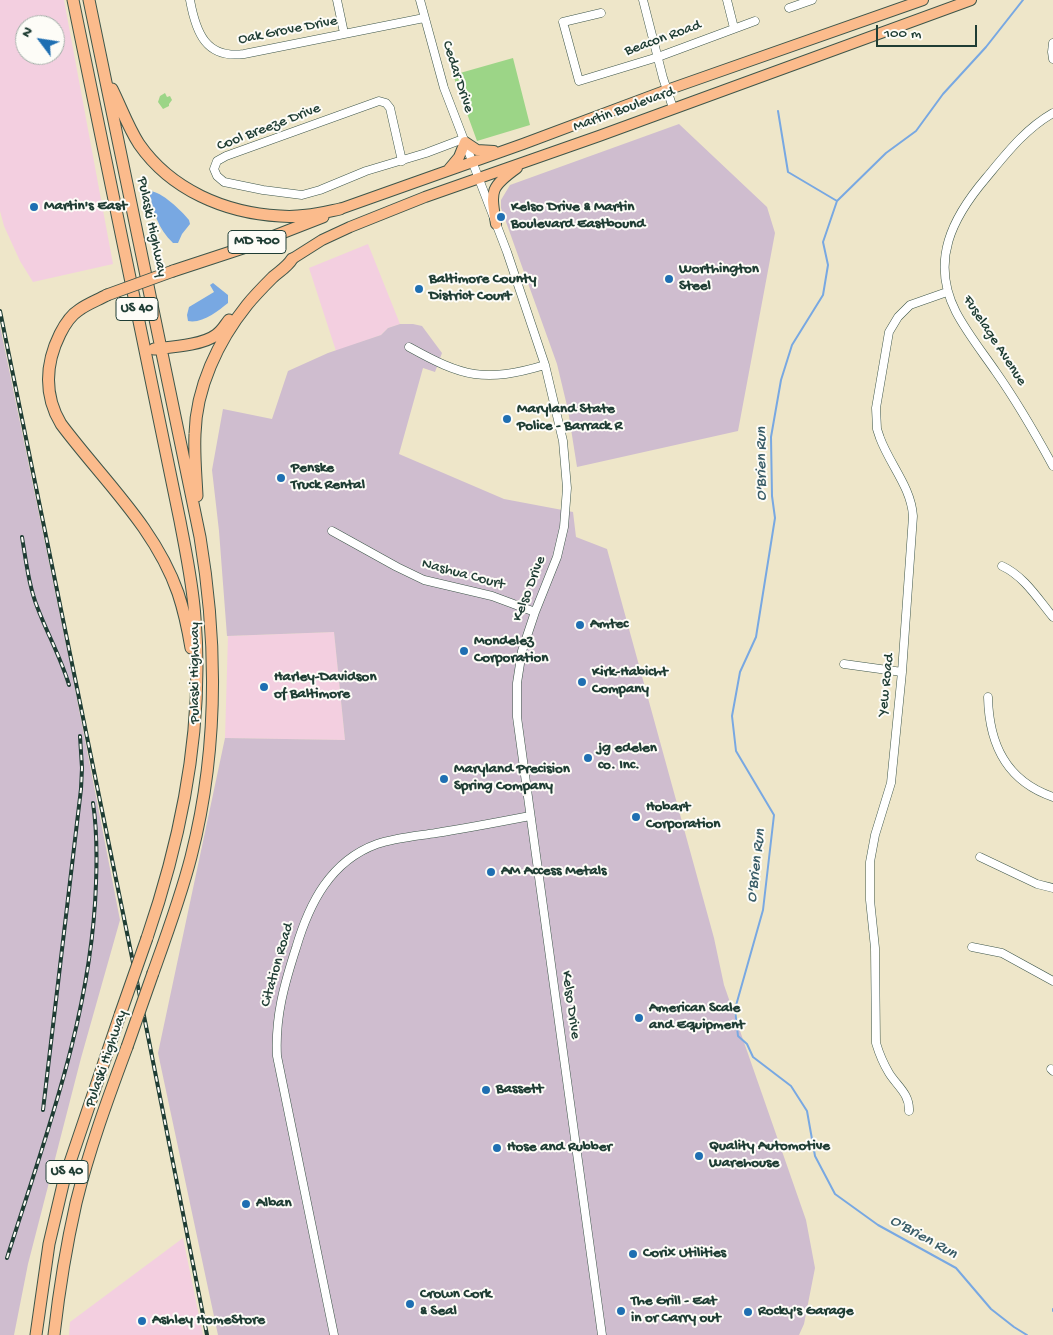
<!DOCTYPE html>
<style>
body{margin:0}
#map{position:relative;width:1053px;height:1335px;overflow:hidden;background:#eee6c9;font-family:"Gochi Hand",sans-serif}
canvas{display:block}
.north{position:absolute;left:15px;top:15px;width:50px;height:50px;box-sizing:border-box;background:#fdfcf7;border:1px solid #a4b0a9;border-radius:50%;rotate:301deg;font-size:14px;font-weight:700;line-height:20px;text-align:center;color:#1f3d34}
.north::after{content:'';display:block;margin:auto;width:18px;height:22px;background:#1f6fb2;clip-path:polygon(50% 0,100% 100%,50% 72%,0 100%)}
.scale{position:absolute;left:876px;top:25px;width:101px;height:22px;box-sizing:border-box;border:2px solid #1f3d34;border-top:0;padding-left:6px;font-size:15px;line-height:18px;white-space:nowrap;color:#1f3d34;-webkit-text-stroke:4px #fdfcf7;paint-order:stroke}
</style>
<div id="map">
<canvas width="1053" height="1335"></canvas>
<div class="north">N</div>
<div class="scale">100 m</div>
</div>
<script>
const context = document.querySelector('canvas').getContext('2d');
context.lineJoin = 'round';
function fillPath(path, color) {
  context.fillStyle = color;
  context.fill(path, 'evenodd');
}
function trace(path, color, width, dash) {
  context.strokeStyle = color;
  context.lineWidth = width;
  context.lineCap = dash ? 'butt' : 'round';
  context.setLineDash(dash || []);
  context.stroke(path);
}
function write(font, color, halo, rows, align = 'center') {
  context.font = font + ' "Gochi Hand",sans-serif';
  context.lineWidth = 4;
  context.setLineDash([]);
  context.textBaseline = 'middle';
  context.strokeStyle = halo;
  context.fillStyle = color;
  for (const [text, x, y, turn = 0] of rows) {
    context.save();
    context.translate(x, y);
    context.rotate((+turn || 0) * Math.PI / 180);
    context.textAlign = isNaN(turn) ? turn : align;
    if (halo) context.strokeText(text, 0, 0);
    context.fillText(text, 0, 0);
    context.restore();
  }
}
const built = new Path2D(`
 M0,0H64L113,264L33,282L20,261L4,226L0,211ZM25,25H55V55H25Z
 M368,244L400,324L388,328L381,335L336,351L309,268Z
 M334,632L345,740L225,738L228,636Z
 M183,1238L203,1335H69L70,1322Z`);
const industrial = new Path2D(`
 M679,124L767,207L775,233L738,431L577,467L568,410L557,364L501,208V200L510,185Z
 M400,324H413L422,326L442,353L435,372L423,368L399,454L504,499L573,512L576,537L607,549L714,938L724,985L806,1220L815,1268L804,1324L799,1335H218L158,1053L225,738L345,740L334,632L227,636L219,531L212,470L223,409L272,419L288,371L328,353L381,335L388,328Z
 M0,326L71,668L120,920L81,1058L28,1264L14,1335H0Z`);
const green = new Path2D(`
 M513,58L530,125L477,141L453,75Z
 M165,93L167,97L170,96L172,100L169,104V106L163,109L158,102L160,96Z`);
const water = new Path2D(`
 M149,191C160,190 182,211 189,220L190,224L182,234L178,243H173C158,229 153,211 149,191Z
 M213,283L228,295V303C218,311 202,324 188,321L187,315L189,307L214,292L210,285Z`);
const stream = new Path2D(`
 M778,111L788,172L837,201L823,242L828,265L823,295L792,345L781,380L771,437L772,496L775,518L756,637L740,672L732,716L736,751L774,815L763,910L735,1009L738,1036L747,1044L753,1057L791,1086L807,1111L815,1156L835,1194L878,1225L956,1268L991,1309L1014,1327L1027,1335
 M837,201L886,153L916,131L943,94L986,47L1023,0
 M1053,1309V1311`);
const minor = new Path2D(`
 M190,0C196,33 206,59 244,54L424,18
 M337,0L344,33
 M420,0L444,88L507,252L545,365L563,441L567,488L564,527L557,557L535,612L522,651L517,683V717L602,1335
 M643,0L663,78L673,108
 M727,0L734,28
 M789,8L812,0
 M601,13L563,22L579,81L658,57L755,21
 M1053,43L1052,52L1053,59
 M1053,113C1025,129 1006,154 986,178C952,218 930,261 956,312C967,333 983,353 996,372C1017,402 1035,433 1053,466
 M402,161L390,108L386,103L379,101L226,156L217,161L214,169L217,176L224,182L263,190L302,195L320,190L366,171L426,153L463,139
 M409,347C463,377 484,383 545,365
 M332,531L397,567L424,580L492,596L535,612
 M1002,566C1024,576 1038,599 1053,617
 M844,664L902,672
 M988,697C989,744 1006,781 1053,797
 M980,857L1037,884L1053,888
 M972,947L1002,953L1053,981
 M1051,1069L1053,1071
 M909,1111C910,1094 897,1086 889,1073C883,1063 879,1053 876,1043L875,948L870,900V862L875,835L891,783L902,672L913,516C911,487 890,465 880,438L877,429L876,408L889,332L898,317L910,305L947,292
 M334,1335L277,1056C275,1017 284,985 296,948C309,904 330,861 377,844C395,838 417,836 436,833C468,828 499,822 530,816`);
const major = new Path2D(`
 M449,169L459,157L465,142L477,150L494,151
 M340,209L523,144L667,90L923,0
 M496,224C491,191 489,188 517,168
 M292,259L322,240L350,227L425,197L599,136L971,0`);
const highway = new Path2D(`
 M73,0L180,521C186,553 193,585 195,618C204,727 182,836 147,938
 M89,0L200,537C218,644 218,752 191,857C181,896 167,934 153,973
 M112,89C121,107 128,127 139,144C171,190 225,213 280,216C300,218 320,213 340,209
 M173,271L246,247L323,217
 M107,295C98,300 87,304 79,310C71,315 64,326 60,334C45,364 44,396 61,424C102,479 155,527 178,593C184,611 188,630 191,648
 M154,349C171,347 203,345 216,335C222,331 225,325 229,320
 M197,496C196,475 194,455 195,434C196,388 218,341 247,305C255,295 264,286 273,277C280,271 288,266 292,259
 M36,1335L49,1244L64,1180L120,1015
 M54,1335C59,1291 66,1247 76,1203C89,1150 108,1098 127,1047`);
const rail = new Path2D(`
 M0,311L145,1021L207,1335
 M22,537C26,561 29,587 38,609C48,635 61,658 69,685
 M43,1110L81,789L82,768L80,736
 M7,1258C46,1135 92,1013 96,883C97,856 97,829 93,803`);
const highwayBridge = new Path2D(`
 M107,295L173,271
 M120,1015L147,938
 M127,1047L153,973`);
const markers = [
 [34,207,5,"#1f6fb2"],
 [501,217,5,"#1f6fb2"],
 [669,279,5,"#1f6fb2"],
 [419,289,5,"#1f6fb2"],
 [507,419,5,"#1f6fb2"],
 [281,478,5,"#1f6fb2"],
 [580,625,5,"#1f6fb2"],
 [464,651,5,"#1f6fb2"],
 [582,682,5,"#1f6fb2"],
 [264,687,5,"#1f6fb2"],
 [588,758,5,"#1f6fb2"],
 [444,779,5,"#1f6fb2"],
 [636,817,5,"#1f6fb2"],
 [491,872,5,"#1f6fb2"],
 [639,1018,5,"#1f6fb2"],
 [486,1090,5,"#1f6fb2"],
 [497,1148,5,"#1f6fb2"],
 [699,1156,5,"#1f6fb2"],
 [246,1204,5,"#1f6fb2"],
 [633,1254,5,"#1f6fb2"],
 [410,1304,5,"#1f6fb2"],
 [621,1311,5,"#1f6fb2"],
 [748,1312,5,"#1f6fb2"],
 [142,1321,5,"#1f6fb2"]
];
const shields = [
 [257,242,58],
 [137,309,42],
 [67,1172,42]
];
const shieldNames = [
 ["MD 700",257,242],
 ["US 40",137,309],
 ["US 40",67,1172]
];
const streetNames = [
 ["Oak Grove Drive",288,31,-11],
 ["Beacon Road",663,39,-20],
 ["Cedar Drive",457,77,72],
 ["Martin Boulevard",624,110,-20],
 ["Cool Breeze Drive",269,128,-21],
 ["Pulaski Highway",151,227,78],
 ["Fuselage Avenue",994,341,57],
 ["Nashua Court",463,575,15],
 ["Kelso Drive",530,589,-69],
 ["Pulaski Highway",196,673,-90],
 ["Yew Road",887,685,-84],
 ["Citation Road",278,965,-74],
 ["Kelso Drive",570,1005,82],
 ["Pulaski Highway",107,1059,-71]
];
const poiNames = [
 ["Martin's East",44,207],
 ["Kelso Drive & Martin",511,208],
 ["Boulevard Eastbound",511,225],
 ["Worthington",679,270],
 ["Steel",679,287],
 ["Baltimore County",429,280],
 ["District Court",429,297],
 ["Maryland State",517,410],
 ["Police - Barrack R",517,427],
 ["Penske",291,469],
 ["Truck Rental",291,486],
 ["Amtec",590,625],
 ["Mondelez",474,642],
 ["Corporation",474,659],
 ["Kirk-Habicht",592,673],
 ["Company",592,690],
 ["Harley-Davidson",274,678],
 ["of Baltimore",274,695],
 ["jg edelen",598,749],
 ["co. Inc.",598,766],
 ["Maryland Precision",454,770],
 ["Spring Company",454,787],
 ["Hobart",646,808],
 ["Corporation",646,825],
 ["AM Access Metals",501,872],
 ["American Scale",649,1009],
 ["and Equipment",649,1026],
 ["Bassett",496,1090],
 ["Quality Automotive",709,1147],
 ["Warehouse",709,1164],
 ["Hose and Rubber",507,1148],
 ["Alban",256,1204],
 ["Corix Utilities",643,1254],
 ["Crown Cork",420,1295],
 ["& Seal",420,1312],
 ["The Grill - Eat",631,1302],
 ["in or Carry out",631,1319],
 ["Rocky's Garage",758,1312],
 ["Ashley HomeStore",152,1321]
];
const waterNames = [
 ["O'Brien Run",763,464,-90],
 ["O'Brien Run",757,866,-83],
 ["O'Brien Run",923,1238,29]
];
fillPath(built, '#f3cfe0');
fillPath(industrial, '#cfbdcf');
fillPath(green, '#9cd587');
fillPath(water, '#78a8e2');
trace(stream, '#78a8e2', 2);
trace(minor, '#3e564a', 9);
trace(major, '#3e564a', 12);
trace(highway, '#3e564a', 13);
trace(minor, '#fff', 8);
trace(major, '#fbbb8c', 10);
trace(highway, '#fbbb8c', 11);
trace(rail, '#1f3d34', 4);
trace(rail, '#fdfcf7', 2, [5.5]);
trace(highwayBridge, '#3e564a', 13, []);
trace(highwayBridge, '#fbbb8c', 11);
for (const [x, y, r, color] of markers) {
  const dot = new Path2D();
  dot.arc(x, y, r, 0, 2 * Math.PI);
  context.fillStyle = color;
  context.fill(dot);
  trace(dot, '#fdfcf7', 2);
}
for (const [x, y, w] of shields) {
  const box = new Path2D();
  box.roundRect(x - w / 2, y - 11.5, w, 23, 4);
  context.fillStyle = '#fdfcf7';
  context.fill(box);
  trace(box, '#1f3d34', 1);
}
write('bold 14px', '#1f3d34', null, shieldNames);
write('15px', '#1f3d34', '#fdfcf7', streetNames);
write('bold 15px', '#1f3d34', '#fdfcf7', poiNames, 'left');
write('italic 16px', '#3a5d68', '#fdfcf7', waterNames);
</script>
